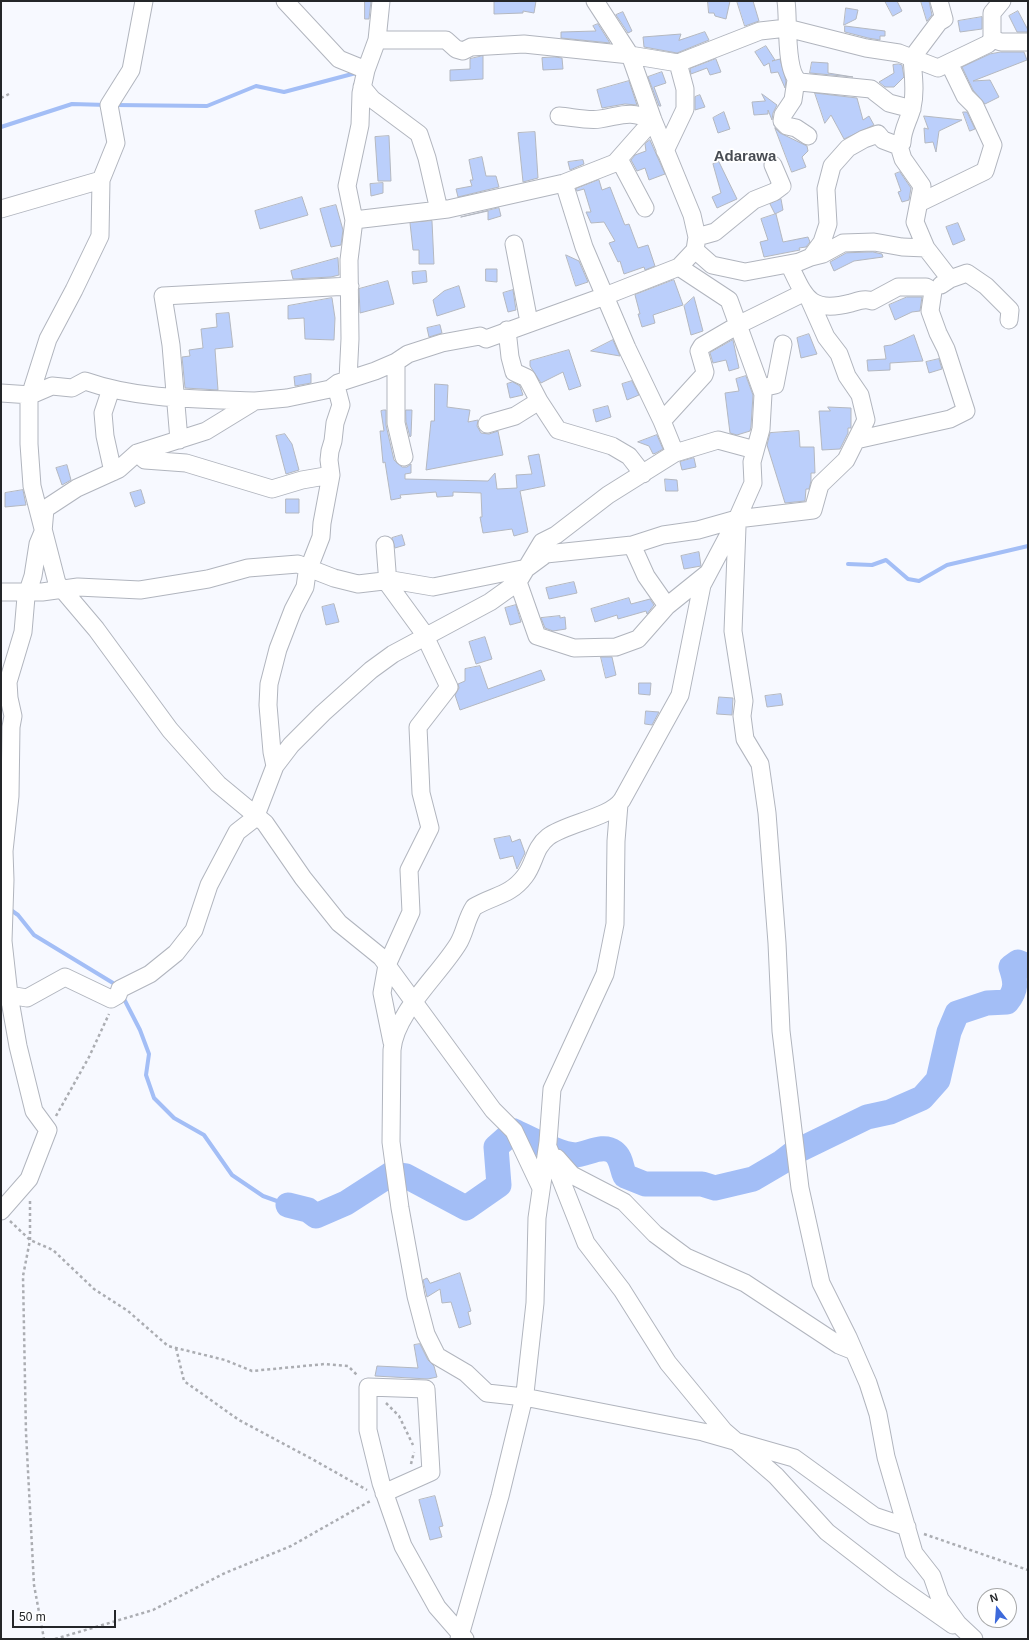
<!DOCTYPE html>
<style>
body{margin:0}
#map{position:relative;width:1029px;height:1640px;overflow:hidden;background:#f7f9ff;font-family:Arial,sans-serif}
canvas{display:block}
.frame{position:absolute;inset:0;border:2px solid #242629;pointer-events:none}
.north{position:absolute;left:977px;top:1588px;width:40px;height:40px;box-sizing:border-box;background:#fff;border:1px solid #a7a8a9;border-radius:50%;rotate:343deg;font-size:11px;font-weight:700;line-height:16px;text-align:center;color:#242629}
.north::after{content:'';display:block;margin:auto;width:14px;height:18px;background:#3e6adb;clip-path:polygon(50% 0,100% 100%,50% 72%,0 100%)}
.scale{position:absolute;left:12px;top:1610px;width:104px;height:18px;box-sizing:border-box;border:2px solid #242629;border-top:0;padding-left:5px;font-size:12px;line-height:14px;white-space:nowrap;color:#242629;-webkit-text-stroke:3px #fff;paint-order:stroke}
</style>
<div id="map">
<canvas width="1029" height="1640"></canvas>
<div class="frame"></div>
<div class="north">N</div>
<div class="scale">50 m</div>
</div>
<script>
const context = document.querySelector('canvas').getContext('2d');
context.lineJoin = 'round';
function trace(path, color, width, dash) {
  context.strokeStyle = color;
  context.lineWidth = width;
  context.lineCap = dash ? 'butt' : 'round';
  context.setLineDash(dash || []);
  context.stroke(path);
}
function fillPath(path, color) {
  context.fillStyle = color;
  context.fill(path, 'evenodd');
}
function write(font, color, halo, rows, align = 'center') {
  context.font = font + ' Arial,sans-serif';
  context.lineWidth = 3.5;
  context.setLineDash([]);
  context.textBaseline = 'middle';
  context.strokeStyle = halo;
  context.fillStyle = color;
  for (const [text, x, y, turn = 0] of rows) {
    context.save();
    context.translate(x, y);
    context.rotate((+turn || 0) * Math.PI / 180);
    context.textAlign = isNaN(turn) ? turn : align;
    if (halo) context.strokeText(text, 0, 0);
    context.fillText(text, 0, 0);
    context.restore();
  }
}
const stream = new Path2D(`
 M115,105L207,106L256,86L284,92L356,73
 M1,127L72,104L107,105
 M848,564L872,565L886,560L908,579L919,581L947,565L1028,546
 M8,908L18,915L34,935L113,983L117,988
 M122,995L140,1030L149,1054L146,1075L154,1098L174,1118L204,1135L232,1175L263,1196L288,1205`);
const river = new Path2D(`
 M288,1205L308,1210L316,1216L346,1203L391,1174L406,1176L466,1208L499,1185L496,1147L514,1131C529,1138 558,1154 575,1155C587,1155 602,1143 614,1152C622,1158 621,1168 625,1176L645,1184H702L715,1188L753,1179L782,1162L795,1152L867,1117L890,1112L922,1098L938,1080L949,1032L957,1013L987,1003L1007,1002C1017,990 1016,982 1011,967L1018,962L1028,966`);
const building = new Path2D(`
 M365,1H371L369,19H365Z
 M523,1H536L534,13L523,11V13L494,14V2Z
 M708,1H730L726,19L715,16L714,13H709Z
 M737,1H753L759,21L745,26Z
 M885,1H897L902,11L893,16Z
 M921,1H929L932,15L927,21Z
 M846,8L858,10L856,19L844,25Z
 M1018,11L1028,30V32H1017L1009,16Z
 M623,12L632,31L628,33L616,15Z
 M982,17V29L960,32L958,21Z
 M598,24L610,43L561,38V32L596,31L593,26Z
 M845,26L885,31V36H880V40L868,38L845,32Z
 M705,32L709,40L677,53L644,47L643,37L681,34L679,40Z
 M766,46L775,60L772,61L780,59L786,81L785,88L778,72L771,73L769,63L764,66L755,52Z
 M1001,52H1024L1027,60L973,81L990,80L999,97L985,104L973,90L962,67L990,54Z
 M483,56V79L450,81V70L470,69V59Z
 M555,57L562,58L563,69L543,70L542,58Z
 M716,59L721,72L710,75L707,68L691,74L690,69Z
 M812,62L828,63V73L853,77L810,73Z
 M899,64L902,65L904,77L894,87H885L879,82L894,73L893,65Z
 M662,72L666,83L654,87L661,106H659L648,77Z
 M629,81L637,105L625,104L602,108L597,90Z
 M815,93L857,98L863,120L869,116L874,125L844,139L831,115L825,123Z
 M762,94L777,105L773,113L772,120L768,110V114L754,115L752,102L765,101Z
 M700,95L705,107L695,110V97Z
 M724,112L730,129L718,133L713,118Z
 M963,112H967L975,129L970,131Z
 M924,116L962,120L939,131L936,152L933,142L925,143L924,128L928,129Z
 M775,128L780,133L807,146L808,151L802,157L806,167L792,172Z
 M535,132L538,178L523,182L518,133Z
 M389,136L391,181H378L375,137Z
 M650,140L665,174L649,180L645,168L637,171L631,160L635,155L646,151L645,144Z
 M482,157L486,176H496L499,187L458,197L456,189L472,186L470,180H473L469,160Z
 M583,160L584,164L570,170L568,162Z
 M719,162L737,199L717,208L712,197L721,193L713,164Z
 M900,172L911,188L909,200L902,202L898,192L901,191L895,174Z
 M599,180L602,190L610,187L624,223L625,225L629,224L638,248L648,245L655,266L645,270L644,267L624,274L620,261L618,262L609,243L615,241L604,222L591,223L586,212H591L584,189L577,191L576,189Z
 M383,183V193L371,196L370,184Z
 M302,197L308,215L260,229L255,211Z
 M781,199L783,210L775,214L770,204Z
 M336,205L343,230L341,245L331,247L320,209Z
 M499,208L501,216L488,220V211L461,217Z
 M776,214L783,242L808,237L810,242L806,247L799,248L800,250L764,257L760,242L768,240L761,219Z
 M432,221L434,264H419V250H413L410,223Z
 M958,223L965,240L953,245L946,227Z
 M873,252L882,254L883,257L854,261L834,271L830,262L846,253Z
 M566,255L579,261L588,282L576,286Z
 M338,258L339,275L331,277L293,279L291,271Z
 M486,269H497V282L486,281Z
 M426,271L427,282L413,284L412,272Z
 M674,280L683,305L653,315L655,323L642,327L638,314H640L635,295Z
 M388,281L394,304L360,313L359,289Z
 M459,286L465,307L437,316L433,300L444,291Z
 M513,290L516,310L508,312L503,293Z
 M694,297L703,331L691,335L684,306Z
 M907,297H922L920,311L912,312L895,320L889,305Z
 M332,298L335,318L334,340L305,339L304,318L288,319V306Z
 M229,313L233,347L215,349L218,390L185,388L182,357L190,356L189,350L203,348L201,329L217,327L216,314Z
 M440,325L442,333L429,337L427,328Z
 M809,334L817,354L801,358L797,338Z
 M914,335L923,361L890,363V370L868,371L867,360L886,359L884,346L891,345Z
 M613,340L620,356L591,351Z
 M733,340L739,368L729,371L726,360L713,363L710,353Z
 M569,350L581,386L569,390L563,372L541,383L530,366V361Z
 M939,359L942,369L929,373L926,362Z
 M311,374V383L295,386L294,377Z
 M746,376L753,395L751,427L750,431L737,435L730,433L725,393L739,391L736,379Z
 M632,381L639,395L627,400L622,384Z
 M513,382L520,386L523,395L510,398L507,384Z
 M435,384L448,385L447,407L470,410L468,422L478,420L477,426L481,433L489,434L498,431L503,455L426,470L431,421H434Z
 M608,406L611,417L596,422L593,410Z
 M828,407L851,408V428H848V433L840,449L822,450L819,411H830Z
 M384,410H386V425L394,460L402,467H407L411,464V473L405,474V479L488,481L495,473L497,489L517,488L516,475L532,474L528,456L539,454L545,486L520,491L528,532L514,536L512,529L483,533L480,517H482L481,493L453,492V496L437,497L436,492L400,495L401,498L391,500L385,462L383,463L380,431H384L381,411Z
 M406,410H412L411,436L410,437L406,422Z
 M799,431L800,447H814L815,473H811V481L809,489H806L805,501L785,503L767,445L770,433Z
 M285,434L292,444L299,470L286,474L276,436Z
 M657,435L663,449L656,453L653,454L649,446L638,442Z
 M694,458L696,467L682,470L680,462Z
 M67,465L71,480L62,485L56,468Z
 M665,479L677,480L678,491H666Z
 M23,490L26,505L5,507V493Z
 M141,490L145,503L135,507L130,493Z
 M286,499H299V513H286Z
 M402,535L405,545L395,548L392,538Z
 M699,552L701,566L684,569L681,556Z
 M574,582L577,593L549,599L546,588Z
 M629,598L631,604L650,599L654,605L647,614L646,611L618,619L617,615L595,622L591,609Z
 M334,604L339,622L326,625L322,607Z
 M516,605L521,622L510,625L505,608Z
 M560,616V618L565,617L566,629L553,631L545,628L541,618Z
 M485,637L492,659L476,664L469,642Z
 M601,657H612L616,675L606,678Z
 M480,666L488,689L541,670L545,680L460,710L455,695L459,688L458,684L465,681V669Z
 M639,683H651L650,695L639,694Z
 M781,694L783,705L767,707L765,696Z
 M719,697L733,698L732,715L717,714Z
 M646,711L659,712L652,725L645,724Z
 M510,836L512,842L520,839L525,853L517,869L513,856L500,859L494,839Z
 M460,1273L471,1311L468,1312L471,1324L459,1328L451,1302L442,1303L440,1289L427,1297L423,1280L427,1278L430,1283Z
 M420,1344L428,1360L434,1366L437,1377L428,1379L375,1376L377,1366L418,1368L414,1345Z
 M435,1496L443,1526L439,1527L442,1537L430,1540L419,1500Z`);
const path = new Path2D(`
 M1,98L9,94
 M56,1116L89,1057L109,1014
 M30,1201V1240L23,1276L26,1433L34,1585L44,1639
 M10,1221L30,1240L53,1250L94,1289L128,1311L168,1346L225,1360L252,1371L325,1364L348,1366L358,1376
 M176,1348L184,1381L239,1420L312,1459L367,1490
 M386,1403L399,1416L413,1445
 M411,1464L414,1452
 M924,1534L1028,1570
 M55,1639L153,1610L225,1573L291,1546L372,1500`);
const minor = new Path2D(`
 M144,1L131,70L109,105L116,143L101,180L100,236L74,290L48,339L29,399V444L32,486L57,583L96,629L170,730L218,784L265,823L303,878L339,923L381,957L493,1110L514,1131L541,1188
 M285,1L339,59L366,70
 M786,1C789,19 784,73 800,82L871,89L889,103L912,109
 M939,1L944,19L939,22L912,58C913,74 916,91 912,108C909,120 902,130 902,143L899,146L903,159L922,186L915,222L926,248L950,279
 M992,39L1001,42H1028
 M377,40H446L456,49L463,51L471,47L524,44L630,55L678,63L760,31L787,28L866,48L899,53L938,68L988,44L992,39V13L1002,1
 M796,80L793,100L783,115L782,121L787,126L796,128L808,136
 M362,87L372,99L419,134L427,158L439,210
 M665,151L685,109V89L678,63
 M619,159L645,208
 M564,183L584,247L627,348L662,421L675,453
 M919,203L985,171L993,145L975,106L965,96L949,63
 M1,209L101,180
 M354,220L448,209L564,183L615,163L653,120C628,110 624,115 600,119C588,121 572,117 559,116
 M697,237L715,232L754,200L774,192L782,186L773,165
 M514,244L529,322
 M695,250L712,265L745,272L799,262L811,257L822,242L828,224L826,189L832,166L848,148L864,139L878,134L883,140L899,146
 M811,257L823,254L843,243L874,242L902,247L926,248
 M789,264C805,297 809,314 851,303C858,301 865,298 872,301L898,287H926L933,291L930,311L938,333L946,349L966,411L950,419L856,440
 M679,267L729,300L763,394L761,429L752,462L753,483L737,519L702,585L680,695L622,800C610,818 566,823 548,837C534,848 535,863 525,876C510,896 494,895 474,907C466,919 465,933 458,944C439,975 395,1013 392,1050L391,1142L400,1208L416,1296L426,1334L437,1356L466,1373L487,1393L524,1397L703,1432L794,1458L874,1516L907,1527
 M941,285L950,279L967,273L986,286L1010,310L1009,320
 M507,330L510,357L514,372L527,378L539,401L558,430L612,446L629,456L643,474
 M396,362V423L404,457
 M348,379L350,339L349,260L354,220L347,186L360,125L361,93L366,70L377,40L381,1
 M761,388L775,385L783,344
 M111,389L103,413L105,436L113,472
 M1,393L31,395L52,386L72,388L85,381C139,400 199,399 255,401
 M662,421L704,375L705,372L699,351L702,346L738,325L803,293
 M487,424L515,416L539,401
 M179,440L171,345L163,296L350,286
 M137,453L145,460L186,463L272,489L302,480L331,475
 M737,527L733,631L744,701L742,716L745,739L760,764L767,813L777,943L781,1031L800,1188L821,1283L848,1337L868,1383L878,1414L886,1457L914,1553L932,1576L940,1599L958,1624L974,1639
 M385,545L388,584L423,632L449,687L418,727L421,793L430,828L409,870L411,912L387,965L382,993L392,1042
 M632,545L646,576L667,606
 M518,582L537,636L574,648L616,647L638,639L667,606L708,573
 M1,592H42L78,587L140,590L208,579L248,568L298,564L334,578L358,584L392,580L433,587L527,568L546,554L632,545L663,535L698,530L737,519L813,510L820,485L846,460L866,420L860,395L847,376L839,354L826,337L810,301
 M275,766L272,752L268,705L269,684L278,649L293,610L305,587L307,573L321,537L322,523L331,475L329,460L330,451L333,441L335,423L341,405L336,386
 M1,997L9,995L27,998L65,977L111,999L118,995L120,989L150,974L176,953L194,930L209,885L237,832L255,818L275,766L291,745L323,713L371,670L393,654L490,602L518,582L542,542L556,535L608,495L675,453L718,440L755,450
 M548,1147L586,1243L622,1290L668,1363L724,1431L776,1476L827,1532L893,1583L953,1625
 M557,1158L572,1175L624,1202L655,1234L686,1257L745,1283L839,1345L854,1351
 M1,1211L29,1179L48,1130L34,1111L18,1046L9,995L3,941L5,880L4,851L10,796L11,727L13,716L9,698L8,682L23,632L26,597L33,576L38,544L43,532L45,509L77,488L119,469L137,453L206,431L255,401L287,398L330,389L338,383L375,371L396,362L408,354L442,343L480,336L486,339L605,296L679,267L695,250L697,237L692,215L653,120L630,55L595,1
 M384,1493L431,1472L426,1389L368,1387V1430L381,1483L403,1546L437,1607L465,1639
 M459,1639L500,1496L525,1393L535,1303L537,1218L548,1142L552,1089L605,974L615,924L616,841L619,804`);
const quarterNames = [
 ["Adarawa",745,157]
];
trace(stream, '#a3bef6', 4);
trace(river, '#a3bef6', 25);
fillPath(building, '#bbcffb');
trace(building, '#b4b8c0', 1);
trace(minor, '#b1b5be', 19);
trace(path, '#abadb2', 2.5, [3, 3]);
trace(minor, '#fff', 17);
write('bold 15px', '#484c53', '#fff', quarterNames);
</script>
